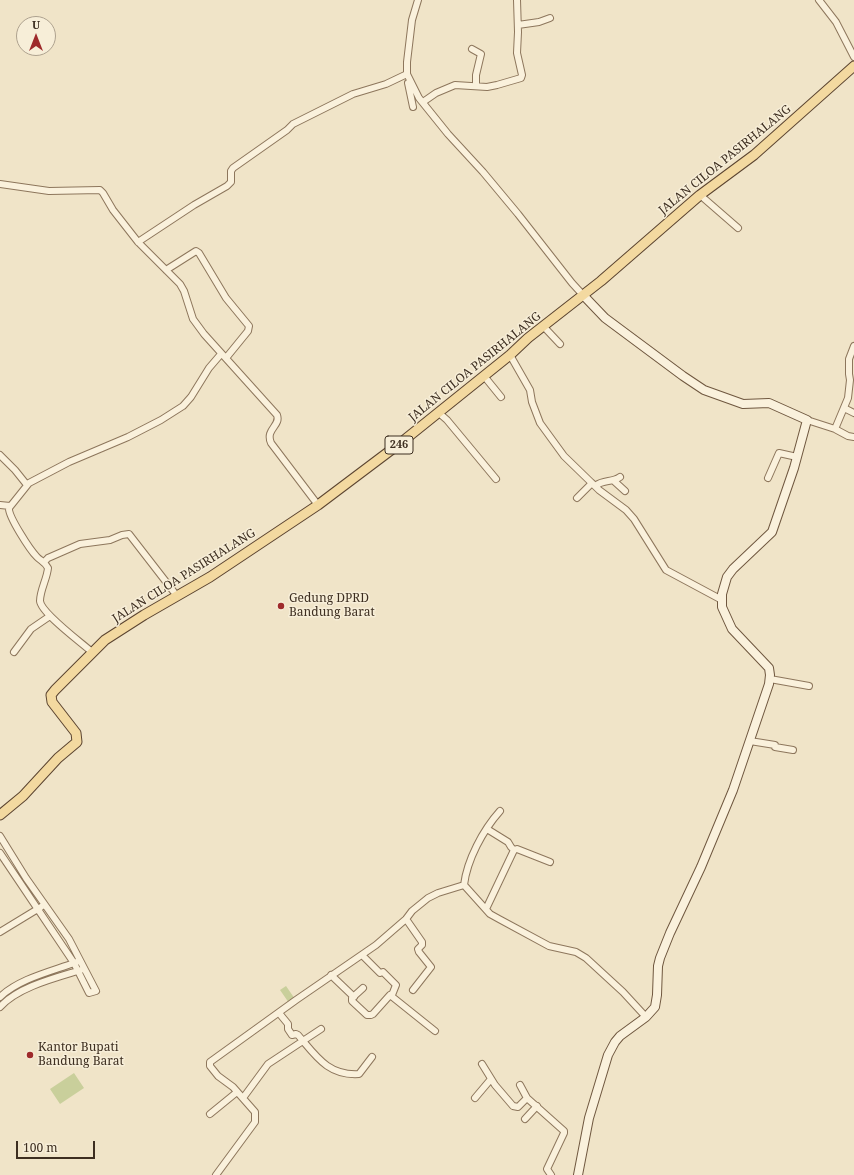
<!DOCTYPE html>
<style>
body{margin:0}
#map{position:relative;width:854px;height:1175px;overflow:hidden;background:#f0e4c8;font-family:"Noto Serif",serif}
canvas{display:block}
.north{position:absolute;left:16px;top:16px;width:40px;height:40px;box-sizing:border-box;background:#f7eed8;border:1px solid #ada18e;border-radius:50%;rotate:0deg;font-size:11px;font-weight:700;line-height:16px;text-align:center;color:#3d2e20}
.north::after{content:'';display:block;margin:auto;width:14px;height:18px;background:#9e2a2b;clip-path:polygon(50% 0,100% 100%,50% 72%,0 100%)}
.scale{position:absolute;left:16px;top:1141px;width:79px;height:18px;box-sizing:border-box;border:2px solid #3d2e20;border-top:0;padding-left:5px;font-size:12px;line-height:14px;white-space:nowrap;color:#3d2e20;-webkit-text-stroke:3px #f7eed8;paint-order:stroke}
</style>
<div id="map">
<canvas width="854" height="1175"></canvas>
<div class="north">U</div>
<div class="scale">100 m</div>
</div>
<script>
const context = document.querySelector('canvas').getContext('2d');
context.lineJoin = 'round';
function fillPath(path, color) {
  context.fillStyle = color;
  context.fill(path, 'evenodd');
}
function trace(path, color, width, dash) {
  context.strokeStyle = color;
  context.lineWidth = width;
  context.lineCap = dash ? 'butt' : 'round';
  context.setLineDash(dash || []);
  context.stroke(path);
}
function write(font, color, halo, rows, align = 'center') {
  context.font = font + ' "Noto Serif",serif';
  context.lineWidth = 3;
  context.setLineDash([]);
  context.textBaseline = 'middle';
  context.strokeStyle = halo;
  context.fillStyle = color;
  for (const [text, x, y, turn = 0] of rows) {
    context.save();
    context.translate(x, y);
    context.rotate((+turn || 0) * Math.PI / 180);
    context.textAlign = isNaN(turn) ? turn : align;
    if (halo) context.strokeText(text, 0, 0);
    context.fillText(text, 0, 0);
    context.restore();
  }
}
const green = new Path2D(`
 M286,986L295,999L289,1003L280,990Z
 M74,1073L84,1088L60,1104L50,1089Z`);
const street = new Path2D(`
 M418,0L412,20L407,62V74L419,98L448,134L483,172L518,214L572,283L583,295
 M819,0L836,22L854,57
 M518,25L539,22L550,18
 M472,49L481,54L476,75V86
 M408,83L413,107
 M423,102L436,93L455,85L487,87L497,85L521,78L522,75L517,53L518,32L517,0
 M0,184L49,191L100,190L103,193L113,210L138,242L180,284L184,291L193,319L204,334L277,415C281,426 265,429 271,443L318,505
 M700,195L738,228
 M138,242L194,205L227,186L231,182V171L233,168L287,130L293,124L353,94L386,84L407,74
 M166,270L196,251L199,253L226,298L249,326L248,331L226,358
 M544,327L560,344
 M510,355L530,390L532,402L540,423L564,456L599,490L626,510L634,519L666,570L722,600
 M484,376L501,397
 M844,408L854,413
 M439,413L447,420L496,479
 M807,420L835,429L848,436L854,437
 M835,429L848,398L850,380L849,374V359L854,346
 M0,455L15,470L27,485
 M768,478L779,453L797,457
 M614,481L625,491
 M595,486C604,479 612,483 620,477
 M577,498L592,483
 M0,505L10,506
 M44,562L48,558L80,544L110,540L122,535L129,534L177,596
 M14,652L31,629L50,616
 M93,653C82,643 41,613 40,601C40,590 47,579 48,568C45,562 41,561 37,557C30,550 8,516 9,508L29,483L69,462L128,437L161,420L183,406L191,397L209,368L221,354
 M770,679L809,686
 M750,741L775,745V747L793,750
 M487,829L508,842L511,847L514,850L517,849L550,862
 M0,836L26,878L69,939L96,991L89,993L74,963L79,961
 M0,853L74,963C49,972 19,979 0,997
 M464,885L490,914L499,919L549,946L576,952L586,958L623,992L646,1017
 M464,885C467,860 483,830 500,811
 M486,909L514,850
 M406,919L422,942V945L418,949L419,952L431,967L413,990
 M0,932L41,907
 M362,955L380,973L383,972L396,985L392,995
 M331,975L354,997
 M363,988L352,998V1001L367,1015H371L373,1014L390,995L435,1031
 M0,1007C18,987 55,978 81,970
 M279,1013L288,1024V1029L292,1035L296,1034L298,1035C316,1056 328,1076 359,1074L372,1057
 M482,1064L495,1085L513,1106L518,1107L527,1098
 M520,1085L527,1098L564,1131V1133L547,1169L551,1175
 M243,1098L268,1064L321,1029
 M475,1098L491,1079
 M210,1114L237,1092
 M525,1119L537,1106
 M216,1175L255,1122V1112L233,1087L218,1076L210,1066V1062L296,1000L376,945L406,919L412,911L428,898L438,893L464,885`);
const secondary = new Path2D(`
 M578,1175L589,1118L608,1055L615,1042L620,1036L646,1017L655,1007L657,995L658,966L660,958L670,933L701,867L733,790L769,684L770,675L769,668L732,629L722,607V594L727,577L733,569L772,532L794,468L807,420L769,403L743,404L704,390L683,376L605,318L583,295`);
const primary = new Path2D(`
 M0,815L23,796L58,758L77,742L76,733L52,702L51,695L55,690L105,640L144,615L210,577L318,505L403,441L510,355L528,338L601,281L700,195L754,155L854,66`);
const markers = [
 [281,606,4,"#9e2a2b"],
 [30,1055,4,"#9e2a2b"]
];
const shields = [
 [399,445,28]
];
const shieldNames = [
 ["246",399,445]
];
const streetNames = [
 ["JALAN CILOA PASIRHALANG",725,160,-39],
 ["JALAN CILOA PASIRHALANG",475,367,-39],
 ["JALAN CILOA PASIRHALANG",184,576,-32]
];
const poiNames = [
 ["Gedung DPRD",289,599],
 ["Bandung Barat",289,613],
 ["Kantor Bupati",38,1048],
 ["Bandung Barat",38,1062]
];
fillPath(green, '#c9cf9b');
trace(street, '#8d765c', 8);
trace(secondary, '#6f573f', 10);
trace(primary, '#5b4430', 11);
trace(street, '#faf1dc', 6);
trace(secondary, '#faf1dc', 8);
trace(primary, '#f3d9a0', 9);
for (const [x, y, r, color] of markers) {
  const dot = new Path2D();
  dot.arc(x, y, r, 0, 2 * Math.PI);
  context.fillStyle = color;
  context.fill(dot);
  trace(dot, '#f7eed8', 1.5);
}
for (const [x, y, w] of shields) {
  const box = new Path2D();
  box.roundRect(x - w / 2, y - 9, w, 18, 3);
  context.fillStyle = '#f7eed8';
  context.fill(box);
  trace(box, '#3d2e20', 1);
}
write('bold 11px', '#3d2e20', null, shieldNames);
write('12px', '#3d2e20', '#f7eed8', streetNames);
write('12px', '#3d2e20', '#f7eed8', poiNames, 'left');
</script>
